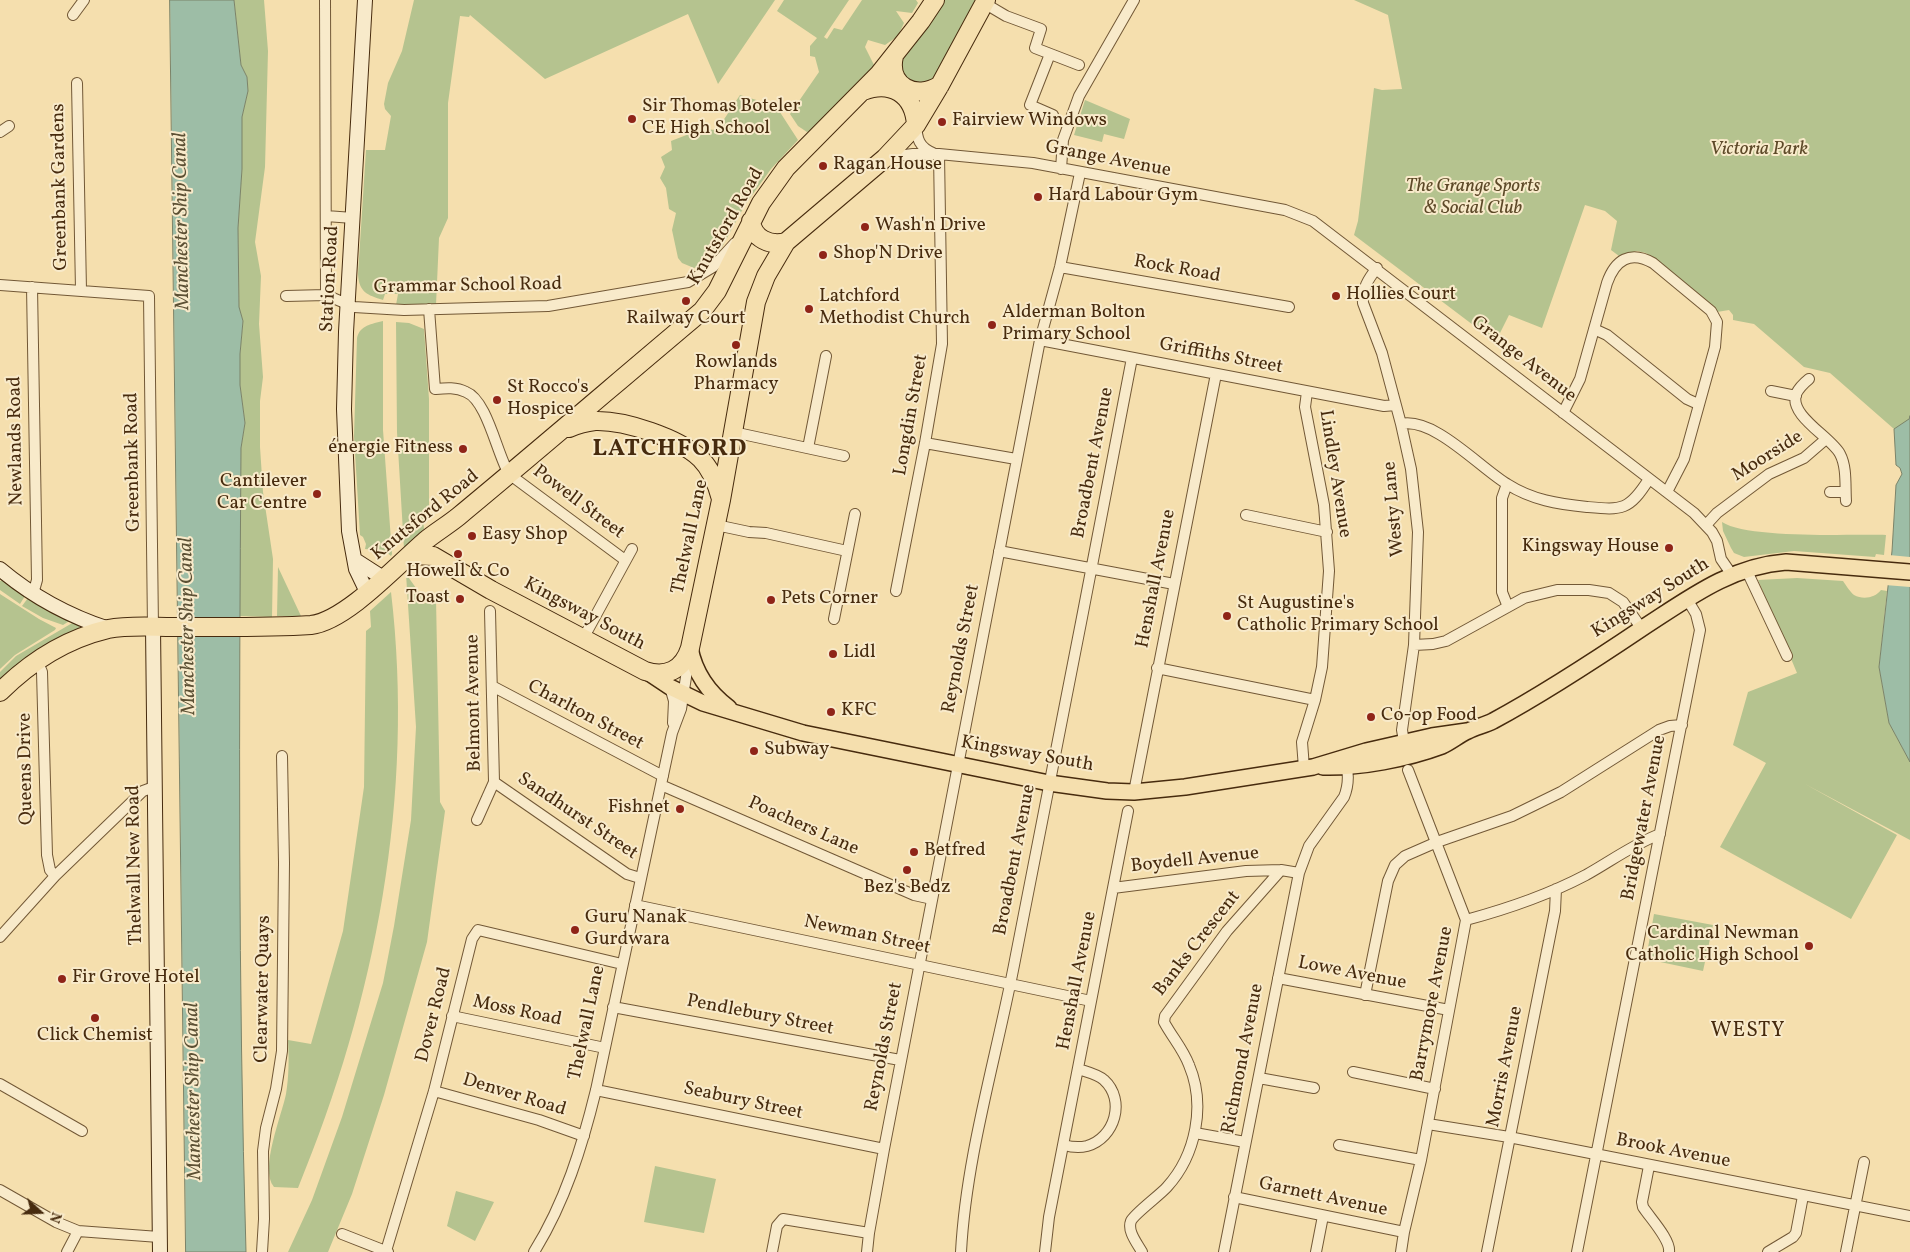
<!DOCTYPE html>
<meta charset="utf-8">
<style>
body{margin:0}
#map{position:relative;width:1910px;height:1252px;overflow:hidden;background:#f5dfae;font-family:Vollkorn,serif}
canvas{display:block}
.north{position:absolute;left:15px;top:1187px;width:50px;height:50px;-webkit-text-stroke:4px #f8eaca;paint-order:stroke;rotate:110deg;font-size:14px;font-weight:700;line-height:20px;text-align:center;color:#472b0e}
.north::after{content:'';display:block;margin:auto;width:18px;height:22px;background:#472b0e;clip-path:polygon(50% 0,100% 100%,50% 72%,0 100%)}
</style>
<div id="map">
<canvas width="1910" height="1252"></canvas>
<div class="north">N</div>
</div>
<script>
const context = document.querySelector('canvas').getContext('2d');
context.lineJoin = 'round';
function fillPath(path, color) {
  context.fillStyle = color;
  context.fill(path, 'evenodd');
}
function trace(path, color, width, dash) {
  context.strokeStyle = color;
  context.lineWidth = width;
  context.lineCap = dash ? 'butt' : 'round';
  context.setLineDash(dash || []);
  context.stroke(path);
}
function write(font, color, halo, rows, align = 'center') {
  context.font = font + ' Vollkorn,serif';
  context.lineWidth = 4;
  context.setLineDash([]);
  context.textBaseline = 'middle';
  context.strokeStyle = halo;
  context.fillStyle = color;
  for (const [text, x, y, turn = 0] of rows) {
    context.save();
    context.translate(x, y);
    context.rotate((+turn || 0) * Math.PI / 180);
    context.textAlign = isNaN(turn) ? turn : align;
    if (halo) context.strokeText(text, 0, 0);
    context.fillText(text, 0, 0);
    context.restore();
  }
}
const green = new Path2D(`
 M234,0H264L268,51L265,167L255,242L261,276L259,324L263,377L260,401V447L263,492L273,559L272,617L239,616L241,448L245,423L240,385V354L243,321L239,308L238,228L242,169V117L248,91L247,77L241,65Z
 M414,0H775L718,84L688,14L545,79L470,15L469,17L460,16L448,103V218L439,238L436,305H396L398,294H385L383,300C367,295 359,292 358,274L366,150H385L391,116L385,109L384,104L388,83L402,51Z
 M784,0H849L824,37L827,39L834,28L842,30L862,0H916L918,3L912,13L896,11L904,23L898,36L885,45L868,40L865,47L874,65L838,109L818,129L807,132L798,126L790,114L819,72L815,57L810,56V46L817,38L777,11Z
 M934,0H986L940,85L914,91L893,62Z
 M1354,0H1910V419L1894,429L1830,373L1804,367L1754,324L1733,320V315L1729,310L1717,312L1646,253L1637,251L1619,256L1611,250L1617,221L1605,211L1585,205L1542,328L1509,315L1500,333L1493,338L1489,337L1354,235L1358,221L1374,88L1382,90L1402,89L1388,15Z
 M740,95L776,106L798,140L771,169L745,205L721,249L705,265L694,268L682,263L678,258L672,230L676,213L669,209L666,188L660,178L665,167L661,157L672,150L671,141L702,129L717,130Z
 M1085,100L1130,119L1124,139L1104,134L1102,142L1074,135Z
 M383,321V430L392,554L391,556L385,551L365,549L366,544L363,537L360,535L354,436L357,338C360,325 372,324 383,321Z
 M396,322L409,323L424,329L429,399V517L423,518L424,529L404,549L397,432Z
 M1722,522C1748,539 1850,534 1886,535L1884,555L1876,554L1875,557L1794,551L1744,557L1734,553L1731,548L1723,531Z
 M278,567L301,616H277Z
 M406,574L421,595L423,604L436,599L440,802L445,811L427,942L384,1095L352,1194L328,1252H288L312,1200L342,1117L383,983L394,926L411,820L416,727Z
 M1797,578L1843,581C1846,585 1850,592 1854,595C1863,600 1875,598 1881,590L1887,591L1879,667L1889,723L1910,762V840L1805,784L1897,835L1851,919L1720,847L1766,763L1733,745L1748,692L1797,673L1758,580Z
 M4,580L25,596L20,604L0,590V581Z
 M391,592C415,795 376,1000 298,1188L274,1187C259,1169 282,1115 286,1094C289,1076 289,1059 288,1040L311,1044L343,931L364,787L366,631L371,627L370,611Z
 M0,594L39,619L56,628L55,630L15,655L0,669Z
 M28,598L71,620L63,625L43,618L22,606Z
 M74,622L79,625L80,629C50,645 24,657 0,681V672L16,656Z
 M1654,914L1713,925L1703,971L1646,959Z
 M655,1166L716,1179L704,1233L644,1222Z
 M456,1191L494,1202L475,1241L447,1226Z`);
const water = new Path2D(`
 M170,0H234L241,65L247,77L248,91L242,117V169L238,228L239,307L243,321L240,354V385L245,423L241,448C239,716 238,984 246,1252H186Z
 M1910,416V762L1889,723L1879,667L1892,551L1896,485L1902,474L1900,468L1896,465L1894,429L1909,419Z`);
const pier = new Path2D(`
 M1889,555L1910,557V587L1885,585Z`);
const street = new Path2D(`
 M984,3L1006,16L1041,29L1035,48L1079,65
 M73,15L84,0
 M1050,54L1030,105L1053,115
 M77,83L81,290
 M916,125C917,139 919,147 933,153
 M0,132L9,126
 M888,157L913,154H939L1033,163L1285,210L1313,221L1694,513L1712,532L1717,541L1721,559L1732,575
 M1061,169L1063,140L1079,96L1134,0
 M326,216L353,218
 M1060,267L1289,307
 M1377,268C1368,279 1362,289 1363,303L1382,353L1401,424L1411,469L1418,532L1414,645L1402,730L1405,747
 M0,285L149,296L153,627
 M32,287L37,580L33,594
 M326,295L354,307L404,310L548,306L688,282L713,267L735,243
 M286,296L326,295L325,0
 M429,309L435,389C446,388 456,387 466,392C487,400 497,454 509,474L625,560
 M1594,329L1607,335L1687,399L1698,404
 M1040,340L1384,406L1396,405
 M1809,379C1804,383 1799,388 1796,394C1789,416 1831,437 1840,454C1847,467 1845,486 1846,501
 M1771,391L1796,396
 M1563,413L1580,379L1607,283C1615,260 1630,250 1653,263L1711,311L1717,322L1715,347L1684,459L1667,492
 M1401,424C1434,417 1479,467 1507,484C1532,500 1558,504 1587,507C1622,510 1629,511 1649,479
 M733,432L844,456
 M925,443L1016,459
 M808,448L826,356
 M1507,484L1502,498V592L1508,607
 M1830,492H1845
 M1246,515L1327,532
 M716,525L749,532L766,533L847,551
 M1706,525L1717,513L1769,474L1804,458L1826,439
 M999,551L1174,584
 M1746,569L1787,656
 M896,591L925,443L942,344L939,154
 M834,619L855,514
 M584,637L632,549
 M1414,645L1433,644L1446,641L1524,598L1557,590H1589L1609,593L1623,602L1642,629
 M37,660L42,672L47,855L50,870L55,876
 M1157,668L1315,700
 M492,686L663,776
 M670,687L674,701L673,723
 M1304,768L1302,742L1315,700L1322,667L1329,571L1324,505L1305,407L1307,392
 M494,782L627,874L640,878
 M661,785L914,895L932,899
 M1134,792L1216,374
 M477,820L494,782L490,611
 M1113,888L1246,871L1281,870L1299,873
 M635,905L1091,1001
 M1466,920C1507,909 1548,895 1586,875C1611,861 1634,844 1660,834
 M0,937L55,876L143,791L154,787
 M1278,978L1449,1010
 M1365,995L1388,881L1395,865L1405,856L1437,842L1512,816L1561,792L1659,730L1670,726L1682,725
 M613,1007L900,1060
 M452,1016L605,1048
 M1353,1072L1435,1089
 M1259,1078L1314,1088
 M0,1084L82,1131
 M596,1090L884,1149
 M434,1091L539,1120L584,1136
 M1428,1124L1509,1137L1910,1216
 M1195,1133L1245,1142
 M1064,1145C1071,1147 1079,1148 1087,1146C1115,1138 1126,1100 1104,1080C1097,1074 1087,1072 1078,1069
 M1339,1145L1421,1160
 M1649,1166L1642,1202L1643,1207C1650,1218 1671,1240 1669,1252
 M0,1190L56,1222L78,1231L159,1237
 M1234,1197L1404,1232
 M342,1234L388,1252
 M386,1251L434,1091L472,939L478,930L622,964
 M67,1252L78,1231
 M262,1252L264,1219L263,1151L266,1128L276,1089L282,1051L284,863L282,756
 M534,1252C565,1202 582,1147 596,1090L672,733L681,709L689,658
 M772,1252L777,1226L783,1219L869,1233
 M867,1252L869,1233L884,1149L1040,340L1060,267L1080,173
 M961,1252C966,1156 997,1055 1015,960C1054,759 1094,559 1132,358
 M1045,1252L1049,1217L1128,811
 M1142,1252C1137,1243 1127,1231 1131,1221C1134,1214 1160,1195 1167,1187C1196,1155 1206,1105 1189,1065C1183,1049 1172,1037 1164,1022L1165,1016L1227,931L1281,870
 M1224,1252L1299,873L1309,846L1344,797C1349,785 1349,775 1346,762
 M1316,1252L1323,1216
 M1401,1252L1404,1232L1421,1160L1466,920L1408,770
 M1487,1252L1555,911L1556,889
 M1577,1252L1700,630L1696,614L1687,599
 M1768,1252L1793,1237L1796,1233L1803,1196
 M1846,1252L1864,1162`);
const secondary = new Path2D(`
 M365,0L346,332L344,409L349,531L356,569L367,592
 M355,560L383,578
 M0,569C32,596 69,616 109,629
 M153,627L160,1252`);
const primary = new Path2D(`
 M690,648C695,674 709,693 729,708
 M646,671L670,687L703,703L803,733L1049,783L1107,791L1134,792L1185,787L1313,767L1366,751L1432,736L1467,731
 M1323,767C1360,768 1407,759 1442,746C1451,742 1459,735 1468,731C1476,727 1485,725 1493,721C1545,693 1595,660 1644,627C1689,598 1731,566 1786,562L1910,572`);
const highway = new Path2D(`
 M894,56C887,86 916,101 940,85
 M863,91C891,80 914,94 916,125
 M751,221C753,239 770,246 786,242
 M569,428C578,424 586,422 595,421C625,420 678,438 700,458C711,469 717,484 721,499
 M411,555L433,556L491,590L645,671C666,678 683,670 690,648L721,500L756,302L766,276L786,242L885,158L916,125L940,85L986,0
 M0,692C30,662 66,639 108,629C129,625 152,627 173,627C219,627 265,628 311,625C346,621 397,565 425,541C436,532 448,525 459,516C540,449 621,379 702,311L717,291L761,203L786,168L879,74L921,21L935,0`);
const markers = [
 [632,119,5,"#8f2418"],
 [942,122,5,"#8f2418"],
 [823,166,5,"#8f2418"],
 [1038,197,5,"#8f2418"],
 [865,227,5,"#8f2418"],
 [823,255,5,"#8f2418"],
 [1336,296,5,"#8f2418"],
 [686,301,5,"#8f2418"],
 [809,309,5,"#8f2418"],
 [992,325,5,"#8f2418"],
 [736,345,5,"#8f2418"],
 [497,400,5,"#8f2418"],
 [463,449,5,"#8f2418"],
 [317,494,5,"#8f2418"],
 [472,536,5,"#8f2418"],
 [1669,548,5,"#8f2418"],
 [458,554,5,"#8f2418"],
 [460,599,5,"#8f2418"],
 [771,600,5,"#8f2418"],
 [1227,616,5,"#8f2418"],
 [833,654,5,"#8f2418"],
 [831,712,5,"#8f2418"],
 [1371,717,5,"#8f2418"],
 [754,751,5,"#8f2418"],
 [680,809,5,"#8f2418"],
 [914,852,5,"#8f2418"],
 [907,870,5,"#8f2418"],
 [575,930,5,"#8f2418"],
 [1809,946,5,"#8f2418"],
 [62,979,5,"#8f2418"],
 [95,1018,5,"#8f2418"]
];
const poiNames = [
 ["Sir Thomas Boteler",642,108],
 ["CE High School",642,130],
 ["Fairview Windows",952,122],
 ["Ragan House",833,166],
 ["Hard Labour Gym",1048,197],
 ["Wash'n Drive",875,227],
 ["Shop'N Drive",833,255],
 ["Hollies Court",1346,296],
 ["Latchford",819,298],
 ["Methodist Church",819,320],
 ["Alderman Bolton",1002,314],
 ["Primary School",1002,336],
 ["Railway Court",686,320,"center"],
 ["Rowlands",736,364,"center"],
 ["Pharmacy",736,386,"center"],
 ["St Rocco's",507,389],
 ["Hospice",507,411],
 ["énergie Fitness",453,449,"right"],
 ["Cantilever",307,483,"right"],
 ["Car Centre",307,505,"right"],
 ["Easy Shop",482,536],
 ["Kingsway House",1659,548,"right"],
 ["Howell & Co",458,573,"center"],
 ["Toast",450,599,"right"],
 ["Pets Corner",781,600],
 ["St Augustine's",1237,605],
 ["Catholic Primary School",1237,627],
 ["Lidl",843,654],
 ["KFC",841,712],
 ["Co-op Food",1381,717],
 ["Subway",764,751],
 ["Fishnet",670,809,"right"],
 ["Betfred",924,852],
 ["Bez's Bedz",907,889,"center"],
 ["Guru Nanak",585,919],
 ["Gurdwara",585,941],
 ["Cardinal Newman",1799,935,"right"],
 ["Catholic High School",1799,957,"right"],
 ["Fir Grove Hotel",72,979],
 ["Click Chemist",95,1037,"center"]
];
const parkNames = [
 ["Victoria Park",1759,151],
 ["The Grange Sports",1473,188],
 ["& Social Club",1473,210]
];
const streetNames = [
 ["Grange Avenue",1108,160,11],
 ["Greenbank Gardens",61,187,-91],
 ["Knutsford Road",727,227,-60],
 ["Rock Road",1177,270,10],
 ["Station Road",331,279,-87],
 ["Grammar School Road",468,287,-1],
 ["Griffiths Street",1221,357,11],
 ["Grange Avenue",1523,360,38],
 ["Longdin Street",912,415,-80],
 ["Newlands Road",17,441,-91],
 ["Moorside",1768,457,-32],
 ["Greenbank Road",134,462,-91],
 ["Broadbent Avenue",1094,463,-79],
 ["Lindley Avenue",1334,474,81],
 ["Powell Street",578,503,37],
 ["Westy Lane",1395,509,-95],
 ["Knutsford Road",426,516,-39],
 ["Thelwall Lane",691,537,-78],
 ["Henshall Avenue",1157,579,-79],
 ["Kingsway South",1651,599,-32],
 ["Kingsway South",584,615,28],
 ["Reynolds Street",962,649,-79],
 ["Belmont Avenue",475,703,-91],
 ["Charlton Street",585,716,28],
 ["Kingsway South",1027,755,10],
 ["Queens Drive",27,769,-91],
 ["Sandhurst Street",577,817,34],
 ["Bridgewater Avenue",1645,818,-79],
 ["Poachers Lane",803,827,24],
 ["Broadbent Avenue",1016,860,-79],
 ["Boydell Avenue",1195,861,-6],
 ["Thelwall New Road",136,865,-91],
 ["Newman Street",867,936,12],
 ["Banks Crescent",1198,944,-52],
 ["Lowe Avenue",1352,974,11],
 ["Henshall Avenue",1078,981,-79],
 ["Clearwater Quays",264,989,-89],
 ["Barrymore Avenue",1433,1004,-79],
 ["Moss Road",517,1012,12],
 ["Dover Road",435,1015,-76],
 ["Pendlebury Street",760,1016,11],
 ["Thelwall Lane",588,1023,-78],
 ["Reynolds Street",885,1047,-79],
 ["Richmond Avenue",1244,1059,-79],
 ["Morris Avenue",1506,1067,-79],
 ["Denver Road",514,1096,17],
 ["Seabury Street",743,1102,12],
 ["Brook Avenue",1673,1152,11],
 ["Garnett Avenue",1323,1198,12]
];
const waterNames = [
 ["Manchester Ship Canal",183,221,-91],
 ["Manchester Ship Canal",189,626,-91],
 ["Manchester Ship Canal",195,1091,-91]
];
const quarterNames = [
 ["WESTY",1748,1032]
];
const districtNames = [
 ["LATCHFORD",670,451]
];
fillPath(green, '#b5c38f');
fillPath(water, '#9dbda6');
trace(water, '#7b8369', 1);
fillPath(pier, '#f5dfae');
trace(street, '#725836', 12);
trace(secondary, '#472b0e', 16);
trace(primary, '#472b0e', 18);
trace(highway, '#472b0e', 20);
trace(street, '#f8eaca', 10);
trace(secondary, '#f8eaca', 14);
trace(primary, '#f5dfae', 15);
trace(highway, '#f5dfae', 18);
for (const [x, y, r, color] of markers) {
  const dot = new Path2D();
  dot.arc(x, y, r, 0, 2 * Math.PI);
  context.fillStyle = color;
  context.fill(dot);
  trace(dot, '#f8eaca', 2);
}
write('19px', '#472b0e', '#f8eaca', poiNames, 'left');
write('italic 19px', '#5d4928', '#f8eaca', parkNames);
write('19px', '#472b0e', '#f8eaca', streetNames);
write('italic 20px', '#5c5034', '#f8eaca', waterNames);
context.letterSpacing = '1px';
write('21px', '#472b0e', '#f8eaca', quarterNames);
context.letterSpacing = '0px';
context.letterSpacing = '1px';
write('bold 24px', '#472b0e', '#f8eaca', districtNames);
context.letterSpacing = '0px';
</script>
